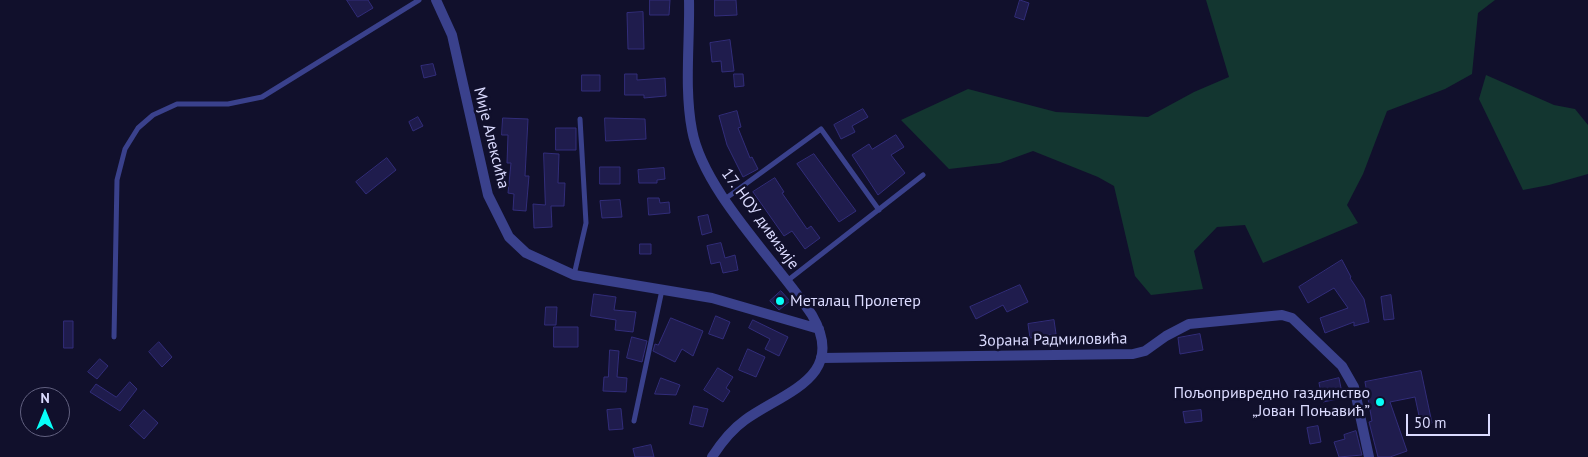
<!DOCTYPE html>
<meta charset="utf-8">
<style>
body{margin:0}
#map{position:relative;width:1588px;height:457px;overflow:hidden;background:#11102c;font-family:"PT Sans",sans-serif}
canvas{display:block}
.north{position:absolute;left:20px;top:387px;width:50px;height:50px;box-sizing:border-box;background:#11102c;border:1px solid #626180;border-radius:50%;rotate:0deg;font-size:14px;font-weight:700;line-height:20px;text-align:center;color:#dbdbff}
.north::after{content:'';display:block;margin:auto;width:18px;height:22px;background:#07fff8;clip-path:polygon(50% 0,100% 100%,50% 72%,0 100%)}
.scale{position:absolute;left:1406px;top:414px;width:84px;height:22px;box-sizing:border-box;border:2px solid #dbdbff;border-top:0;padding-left:6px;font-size:15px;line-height:18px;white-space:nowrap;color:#dbdbff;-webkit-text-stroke:4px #11102c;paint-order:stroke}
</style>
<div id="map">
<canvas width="1588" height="457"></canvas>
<div class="north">N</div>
<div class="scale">50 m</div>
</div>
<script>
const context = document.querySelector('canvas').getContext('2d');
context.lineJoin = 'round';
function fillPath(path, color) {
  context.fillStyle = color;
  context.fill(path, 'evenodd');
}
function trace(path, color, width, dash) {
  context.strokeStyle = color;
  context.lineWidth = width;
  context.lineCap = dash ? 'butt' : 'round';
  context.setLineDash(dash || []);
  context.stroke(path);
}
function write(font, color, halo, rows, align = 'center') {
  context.font = font + ' "PT Sans",sans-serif';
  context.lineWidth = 5;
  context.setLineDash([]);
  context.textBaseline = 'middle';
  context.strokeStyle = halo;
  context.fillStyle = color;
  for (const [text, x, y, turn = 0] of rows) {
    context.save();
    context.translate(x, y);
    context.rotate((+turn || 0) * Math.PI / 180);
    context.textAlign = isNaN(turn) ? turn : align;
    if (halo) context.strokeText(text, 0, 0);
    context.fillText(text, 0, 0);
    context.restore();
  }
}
const green = new Path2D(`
 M1206,0H1495L1478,13L1472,74L1445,89L1387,111L1363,174L1347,205L1358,223L1263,263L1245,225L1217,227L1194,251L1203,289L1151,295L1135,276L1114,186L1098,177L1033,151L1000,163L949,169L901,120L968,89L1056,112L1148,117L1194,92L1229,77Z
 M1486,75L1554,105L1575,109L1588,125V174L1549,185L1523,190L1479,99Z`);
const building = new Path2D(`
 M347,0H368L373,8L358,17Z
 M650,0H670L669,15H650Z
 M715,0H736L737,15L715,16Z
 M1020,0L1029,3L1024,20L1015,17Z
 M643,12L644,49H628L627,13Z
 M730,40L734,71L722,72L721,61L712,62L710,43Z
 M433,64L436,75L424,78L421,66Z
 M625,74H637V80L665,78L666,96L644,98V95H625Z
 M734,74H743L744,86L735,87Z
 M582,75H600V91H582Z
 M863,109L868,117L852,126L855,132L841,139L834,125Z
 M737,111L741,127L738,128L750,158L752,157L758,169L743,177L727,145L719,116Z
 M418,117L423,126L413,131L409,122Z
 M503,118L528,119L525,176H529L526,211L513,210L514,194L508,193L511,163H507L508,135H502Z
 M605,118L645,119L646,139L606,141Z
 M556,128H576V150H556Z
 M896,135L904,147L891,155L905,173L878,195L852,155L869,144L872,149Z
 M544,153L559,154L558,183H565L564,206H551L552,227L534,228L533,204L545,205Z
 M814,154L856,211L839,222L797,164Z
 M387,158L396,170L366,194L356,182Z
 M600,167H620V184H600Z
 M664,168L665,179L657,180V183H639L638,170Z
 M775,178L784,192L782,193L807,229L811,226L820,238L805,249L792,231L784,236L753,192Z
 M648,198H659L660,203L669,202L670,213L649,215Z
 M620,200L622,217L602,218L600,201Z
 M708,215L712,232L702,235L698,217Z
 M721,243L725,258L735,255L738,270L723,273L720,262L711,264L707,246Z
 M640,244H651V254H640Z
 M1342,260L1351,277L1350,278L1364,299L1369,322L1354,326V322L1325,333L1320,318L1348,308L1334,288L1308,303L1299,287Z
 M1020,285L1028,302L1007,312L1003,305L976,319L970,307Z
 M781,291L790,301L779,310L770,301Z
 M594,294L616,297L614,310L636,312L633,332L615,330L616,320L591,316Z
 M1391,295L1394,319L1384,320L1381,297Z
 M546,307H557L556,325H545Z
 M716,316L730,322L723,339L709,334Z
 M671,318L703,331L693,356L682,349L675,362L653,351L655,344L658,345Z
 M753,320L788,337L779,356L765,349L770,339L749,328Z
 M1054,320L1056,334L1030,338L1028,324Z
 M64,321H73V348H64Z
 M554,327H578V347H554Z
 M1200,334L1203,350L1180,354L1178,338Z
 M632,337L647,341L642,362L627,358Z
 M159,342L172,357L162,367L149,352Z
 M748,349L765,357L756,377L739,370Z
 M610,350L619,351L617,377L627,378L626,392L603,391L604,377H608Z
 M100,359L108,366L97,379L88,372Z
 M718,368L733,377L726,388L730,391L723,402L704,390Z
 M1421,371L1432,423L1421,425L1415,397L1390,402L1407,451L1390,457H1378L1369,422L1372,421L1365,382Z
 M661,378L680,385L676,395L655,394Z
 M1339,378L1343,398L1323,402L1319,383Z
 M130,382L137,389L120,411L90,392L96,384L116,397Z
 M694,406L708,409L703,427L690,424Z
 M621,409L623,429L609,430L607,410Z
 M144,410L158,423L144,439L130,426Z
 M1201,410L1202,421L1185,423L1183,412Z
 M1318,426L1321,442L1310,444L1307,428Z
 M1356,431L1362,455L1339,457L1334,442L1345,439L1344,435Z
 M651,445L654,457H635L633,449Z`);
const service = new Path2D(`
 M725,199L821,129L879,210
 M574,275L586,223L580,119
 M787,281L923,175
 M114,337L117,180L125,149L138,128L153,115L177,104H228L262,97L419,0
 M634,421L662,290`);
const minor = new Path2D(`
 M821,358L1133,354L1145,351L1166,336L1189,324L1282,315L1292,318L1342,366L1354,387L1369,457`);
const tertiary = new Path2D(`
 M436,0L452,35L488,195L509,237L526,253L574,275L712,298L819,329
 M689,0C690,42 684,88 692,130C703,191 777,262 812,315C848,377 784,392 745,420C731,430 721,443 712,457`);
const markers = [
 [780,301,5,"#07fff8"],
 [1380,402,5,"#07fff8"]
];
const streetNames = [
 ["Мије Алексића",491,138,76],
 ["17. НОУ дивизије",760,219,54],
 ["Зорана Радмиловића",1053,340,-1]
];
const poiNames = [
 ["Металац Пролетер",790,301],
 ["Пољопривредно газдинство",1370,393,"right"],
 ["„Јован Поњавић”",1370,411,"right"]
];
fillPath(green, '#133630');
fillPath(building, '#1f1c4d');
trace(building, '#322d7a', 1);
trace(service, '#3a418c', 5);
trace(minor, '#3a418c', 10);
trace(tertiary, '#3a418c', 10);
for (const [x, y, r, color] of markers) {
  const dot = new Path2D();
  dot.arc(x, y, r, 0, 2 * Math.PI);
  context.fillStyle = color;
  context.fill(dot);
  trace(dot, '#11102c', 2);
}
write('16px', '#dbdbff', '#11102c', streetNames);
write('16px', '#dbdbff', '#11102c', poiNames, 'left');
</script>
